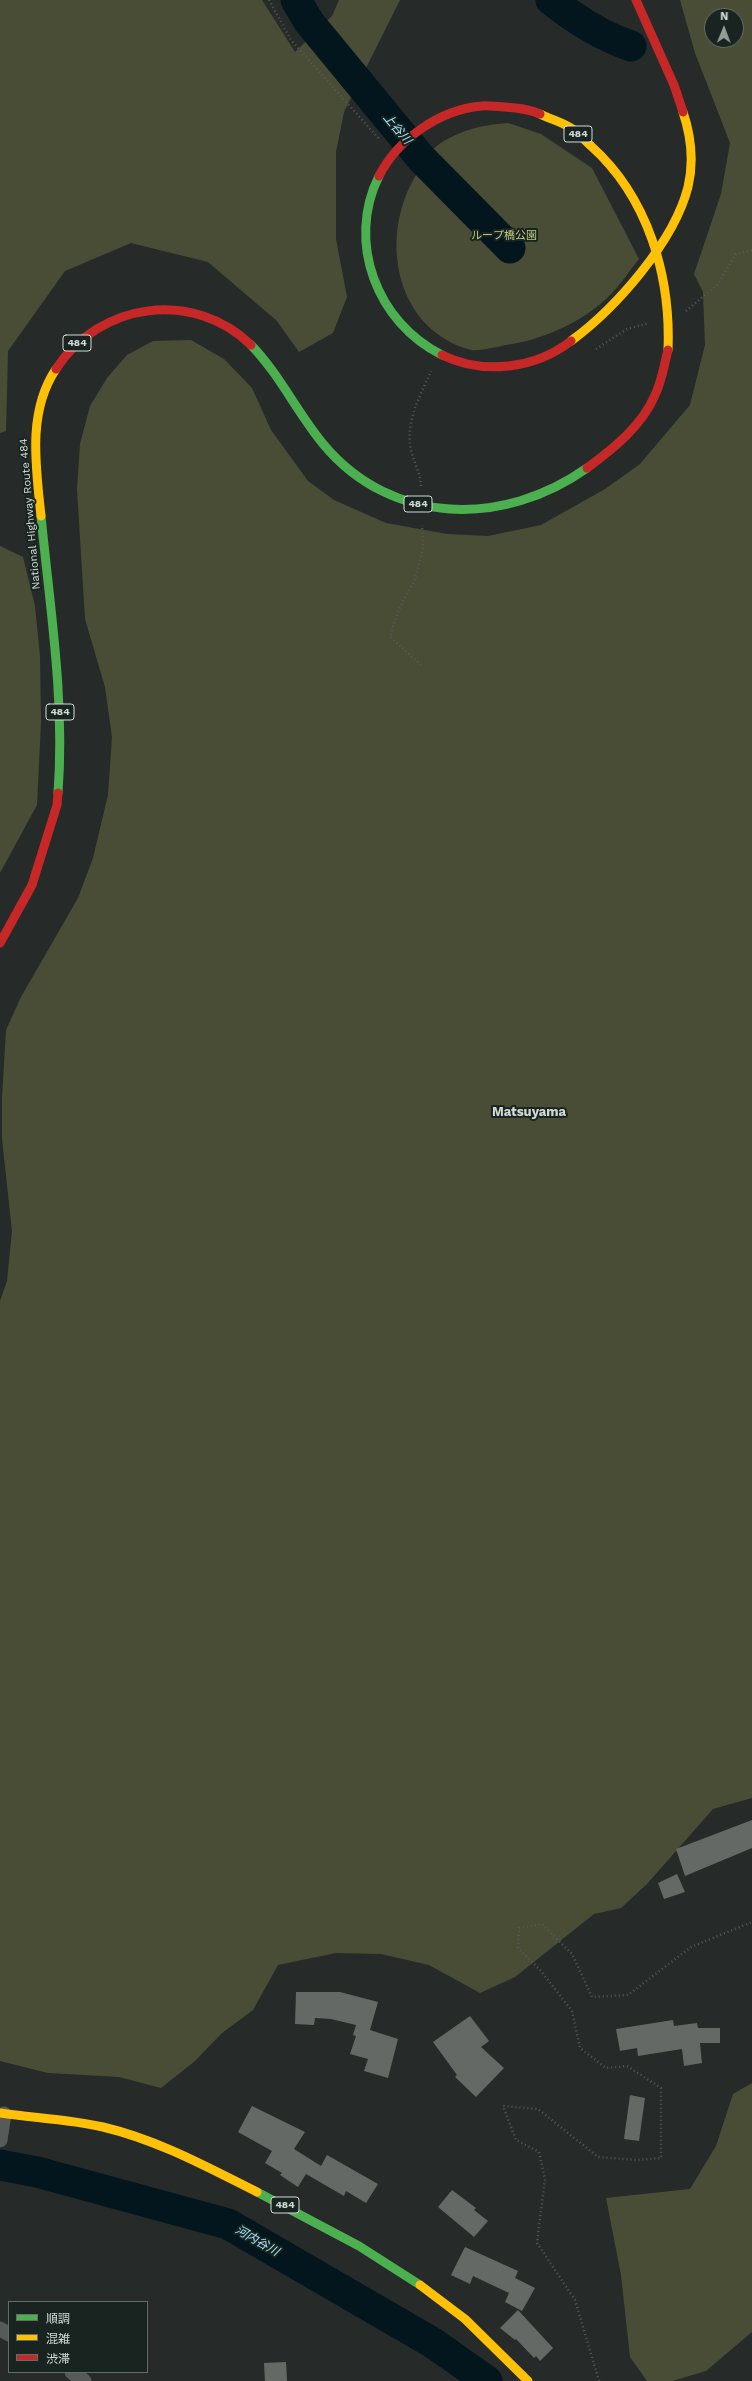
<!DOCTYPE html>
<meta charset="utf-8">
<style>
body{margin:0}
#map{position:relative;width:752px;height:2381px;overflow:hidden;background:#262b29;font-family:"Work Sans","Noto Sans JP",sans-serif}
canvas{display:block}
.legend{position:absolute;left:8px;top:2301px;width:140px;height:72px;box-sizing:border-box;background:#192420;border:1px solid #636d69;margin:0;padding:5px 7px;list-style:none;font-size:12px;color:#d2dad6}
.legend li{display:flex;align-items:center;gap:8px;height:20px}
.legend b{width:20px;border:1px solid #636d69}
.north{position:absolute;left:704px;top:8px;width:40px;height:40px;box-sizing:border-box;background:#192420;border:1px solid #636d69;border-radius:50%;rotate:1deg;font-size:11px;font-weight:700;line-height:16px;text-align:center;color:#d2dad6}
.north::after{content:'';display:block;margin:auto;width:14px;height:18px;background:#969d99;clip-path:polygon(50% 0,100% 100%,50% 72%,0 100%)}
</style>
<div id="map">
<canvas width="752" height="2381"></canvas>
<ul class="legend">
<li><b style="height:5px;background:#4caf50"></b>順調</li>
<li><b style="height:5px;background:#ffc107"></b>混雑</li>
<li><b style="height:5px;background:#c62828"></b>渋滞</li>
</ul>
<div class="north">N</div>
</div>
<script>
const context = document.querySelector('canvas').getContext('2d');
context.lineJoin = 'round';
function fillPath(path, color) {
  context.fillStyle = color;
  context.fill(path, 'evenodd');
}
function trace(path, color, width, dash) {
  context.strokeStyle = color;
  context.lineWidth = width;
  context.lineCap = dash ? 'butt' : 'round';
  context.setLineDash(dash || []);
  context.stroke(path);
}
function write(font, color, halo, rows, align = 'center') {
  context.font = font + ' "Work Sans","Noto Sans JP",sans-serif';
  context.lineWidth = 4;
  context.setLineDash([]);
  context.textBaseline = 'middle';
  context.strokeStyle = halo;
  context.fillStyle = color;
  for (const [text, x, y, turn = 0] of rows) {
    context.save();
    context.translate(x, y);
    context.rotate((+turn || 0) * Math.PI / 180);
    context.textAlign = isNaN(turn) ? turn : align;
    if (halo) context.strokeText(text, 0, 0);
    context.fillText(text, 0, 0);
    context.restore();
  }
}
const green = new Path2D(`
 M0,0H262L295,52L332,16L339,0H400L344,112L336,152V239L347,297L333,333L299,352L277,321L208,262L131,243L65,271L8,351L6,431L0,433Z
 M680,0H752V1798L713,1809L647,1884L621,1908L594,1914L515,1977L480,1993L429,1965L381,1954L336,1953L278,1965L253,2010L222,2033L195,2061L161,2088L119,2077L48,2073L0,2061V1301L7,1281L12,1231L2,1139V1098L6,1030L21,997L78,898L93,858L108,795L112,737L105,687L85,619L77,489L80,444L90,406L107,378L127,355L153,341L191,340L224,359L252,388L271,430L308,481L334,500L386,523L447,534L488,536L541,525L605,489L640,464L690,405L705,345L703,292L694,274L721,194L730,143L695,53ZM712,16H736V40H712Z
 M508,123L541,134L592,168L639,259C630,270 621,284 611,294C586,320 547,338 512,344C503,345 479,352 471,350C393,329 378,233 418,172C422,165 427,154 433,149C455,131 481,125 508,123Z
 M0,546L23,557L35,606L40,656L41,722L37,805L0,873Z
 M752,2083V2332L706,2371L672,2381H647L630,2357L621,2275L606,2198L690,2189L716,2146L733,2094Z`);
const river = new Path2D(`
 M296,0L309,22L421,158L510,248
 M551,0C576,20 601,36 631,46
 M0,2165L37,2172L228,2224L433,2343L487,2381`);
const building = new Path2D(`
 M752,1820V1848L685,1876L676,1849Z
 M677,1874L685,1892L664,1899L658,1883Z
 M296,1992H340L378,2002L370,2030L398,2039L388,2078L364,2071L368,2059L350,2054L356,2036L353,2035L356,2025L331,2019L315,2018L314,2025L295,2024Z
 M470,2016L489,2041L481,2047L504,2068L476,2097L455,2077L457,2075L433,2042Z
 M673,2020L674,2026L697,2023L698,2028H720V2043H700L702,2063L684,2066L682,2049L638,2056L637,2048L620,2051L616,2029Z
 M630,2095L645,2098L639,2141L624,2139Z
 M252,2106L305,2132L294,2149L321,2166L327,2155L378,2184L366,2203L346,2191L344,2196L306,2174L298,2187L280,2175L282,2173L265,2163L272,2151L238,2132Z
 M452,2190L476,2208L474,2210L488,2221L474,2237L438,2207Z
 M465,2247L518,2271L515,2278L535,2288L522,2311L505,2302L509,2293L473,2276L470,2284L451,2275Z
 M518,2310L553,2348L540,2361L536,2356L534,2358L516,2339L515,2340L500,2328Z
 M286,2362L287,2381H265L264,2363Z`);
const path = new Path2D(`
 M269,0L291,40L380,140
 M686,311L718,284L736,254L752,250
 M596,349L627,329L649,323
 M421,486C420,472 414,463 411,450C405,422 420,396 431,371
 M421,665L390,637L398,611L415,579L423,549L422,525
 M599,2381L575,2300L537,2243L545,2179L539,2152L516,2140L503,2106L538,2109L598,2157L637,2160L661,2158V2088L627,2066L606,2068L580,2048L572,2011L541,1971L518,1948L519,1928L542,1924L572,1954L592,1997L628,1995L691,1947L752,1922`);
const street = new Path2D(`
 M0,2140L4,2114
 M0,2329L9,2334
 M72,2372L84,2381`);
const fast = new Path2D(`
 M379,176C346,242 377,323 442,355
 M251,345C280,375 298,414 324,445C392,526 504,527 587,468
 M41,516C50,608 65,700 58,793
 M257,2192L359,2246L420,2285`);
const slow = new Path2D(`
 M540,114C550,119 562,122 571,128C578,133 585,140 591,146C648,197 671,276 668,350
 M571,341C616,308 674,242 688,187C694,162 691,136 683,112
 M41,516C36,467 27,412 56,369
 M0,2113C34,2118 69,2119 103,2127C158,2140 207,2167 257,2192
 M420,2285L465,2319L528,2381`);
const jam = new Path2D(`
 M636,0L674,85L683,112
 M379,176C398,139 439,110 481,106C488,105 497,107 505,107C518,108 528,109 540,114
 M442,355C483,375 535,369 571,341
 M56,369C99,302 194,289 251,345
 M587,468C613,449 642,426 655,395C662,381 664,365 668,350
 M0,943L32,885L57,805L58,793`);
const shields = [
 [578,134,28],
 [77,343,28],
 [418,504,28],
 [60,712,28],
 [285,2205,28]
];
const shieldNames = [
 ["484",578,134],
 ["484",77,343],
 ["484",418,504],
 ["484",60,712],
 ["484",285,2205]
];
const parkNames = [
 ["ループ橋公園",504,236]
];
const streetNames = [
 ["National Highway Route 484",30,514,-95]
];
const waterNames = [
 ["上谷川",397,129,50],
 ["河内谷川",257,2241,30]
];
const quarterNames = [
 ["Matsuyama",529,1112]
];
fillPath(green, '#4a4d36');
trace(river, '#03161e', 31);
fillPath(building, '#656966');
trace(path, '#565958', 2.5, [1, 3]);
trace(street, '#565a58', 15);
trace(fast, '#4caf50', 9);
trace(slow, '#ffc107', 9);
trace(jam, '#c62828', 9);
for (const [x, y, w] of shields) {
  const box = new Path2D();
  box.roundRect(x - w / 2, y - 8, w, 16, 3);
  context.fillStyle = '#192420';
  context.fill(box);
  trace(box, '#d2dad6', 1);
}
write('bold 10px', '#d2dad6', null, shieldNames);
write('11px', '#c0c680', '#192420', parkNames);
write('11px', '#d2dad6', '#192420', streetNames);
write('italic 12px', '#a4e5fd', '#192420', waterNames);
write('bold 13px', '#d2dad6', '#192420', quarterNames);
</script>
